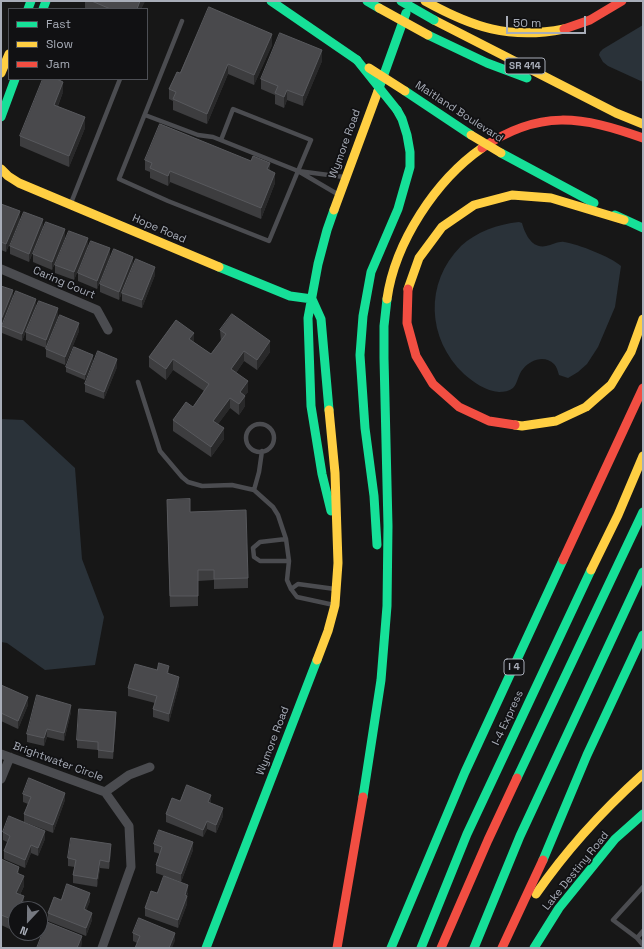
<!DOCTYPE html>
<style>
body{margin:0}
#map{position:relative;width:644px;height:949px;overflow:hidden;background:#171717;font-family:"Space Grotesk",sans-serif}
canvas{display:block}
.frame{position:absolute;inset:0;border:2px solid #a8adb8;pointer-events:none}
.legend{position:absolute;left:8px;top:8px;width:140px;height:72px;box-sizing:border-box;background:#111113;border:1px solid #4d4f55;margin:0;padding:5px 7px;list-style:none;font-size:12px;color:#a8adb8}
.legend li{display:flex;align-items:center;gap:8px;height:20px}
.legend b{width:20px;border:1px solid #4d4f55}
.north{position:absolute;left:8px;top:901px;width:40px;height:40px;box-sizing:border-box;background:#111113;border:1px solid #4d4f55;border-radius:50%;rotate:202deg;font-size:11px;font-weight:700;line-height:16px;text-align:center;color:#a8adb8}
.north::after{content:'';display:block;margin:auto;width:14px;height:18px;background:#757880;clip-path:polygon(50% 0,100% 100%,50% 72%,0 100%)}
.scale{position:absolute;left:506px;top:16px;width:80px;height:18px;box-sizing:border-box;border:2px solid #a8adb8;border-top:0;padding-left:5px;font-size:12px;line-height:14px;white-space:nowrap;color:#a8adb8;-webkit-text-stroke:3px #111113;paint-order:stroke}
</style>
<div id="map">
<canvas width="644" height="949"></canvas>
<div class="frame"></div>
<ul class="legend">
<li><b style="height:5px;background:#16e098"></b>Fast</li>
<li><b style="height:5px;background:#ffcf43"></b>Slow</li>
<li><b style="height:5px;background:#f24e42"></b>Jam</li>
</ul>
<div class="north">N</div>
<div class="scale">50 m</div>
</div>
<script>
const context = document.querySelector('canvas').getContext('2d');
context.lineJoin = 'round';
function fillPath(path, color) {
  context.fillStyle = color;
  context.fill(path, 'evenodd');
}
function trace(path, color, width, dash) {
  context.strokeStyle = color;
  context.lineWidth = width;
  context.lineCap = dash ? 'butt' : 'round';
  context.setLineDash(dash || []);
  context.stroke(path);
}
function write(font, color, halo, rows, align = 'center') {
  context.font = font + ' "Space Grotesk",sans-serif';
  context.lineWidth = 3.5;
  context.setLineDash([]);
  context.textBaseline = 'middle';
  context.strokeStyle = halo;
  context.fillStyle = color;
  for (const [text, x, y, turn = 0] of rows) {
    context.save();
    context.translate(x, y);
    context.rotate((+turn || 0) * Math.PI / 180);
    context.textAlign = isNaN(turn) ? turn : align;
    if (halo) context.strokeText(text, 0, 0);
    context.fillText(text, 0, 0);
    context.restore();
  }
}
const water = new Path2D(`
 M643,25V82L608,66L603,62L599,55L600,52L603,49Z
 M519,222L522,223C525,234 532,249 546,246C552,245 559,241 564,242C578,244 611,257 621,266L615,307L598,347L587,364L578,372L568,378L559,375C558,372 557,367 554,364C545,355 531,359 523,369C518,374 518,383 513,388C509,391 504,392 499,392C486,391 473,382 464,374C427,339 424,283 461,246C476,232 498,224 519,222Z
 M1,419L23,420L75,468L82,559L104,617L95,665L45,670L7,643L1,642Z`);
const lane = new Path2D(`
 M182,21L119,179L168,201L269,241L298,171L339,195
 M145,115L198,135L213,137L298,171L344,177
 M221,140L233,109L311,140L298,171
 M71,203L120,79
 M138,382L160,451L182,477L188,482L202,486L232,485L254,490L273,507L278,515L286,539L289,561L287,580L291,589
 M246 438a14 14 0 1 1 28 0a14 14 0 1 1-28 0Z
 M254,490L259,472L262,451
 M286,539L260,542L253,548L254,557L260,561H289
 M334,605L297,597L291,589L298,584L335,589
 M643,887L613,920L637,938L643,931
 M637,938L643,945`);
const street = new Path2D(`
 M1,269L97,310L108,330
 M1,754L105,792L129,826L131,867L102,948
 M1,779L10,757
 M105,792L129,775L150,767`);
const fast = new Path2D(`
 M271,1L357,60
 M367,1L379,8
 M28,9L31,1
 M43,9L46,1
 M428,35L487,63L527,78
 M378,91L406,13
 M405,91L471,135
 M1,117L15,79
 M501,153L594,203
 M615,215L643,228
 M219,267L290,296L312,299
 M312,299L321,319L329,410
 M331,511L322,474L311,406L308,318L318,264L327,230L334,210
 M377,545L374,496L365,428L360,355L363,316L371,272L398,209L410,167V152L407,135L402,119L397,110
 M517,778L643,512
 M363,797L381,680L387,606L388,526L384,358V326L387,299
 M543,860L587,755L643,635
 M206,948L317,660
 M391,948L465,772L563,560
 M421,948L467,834L591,570
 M474,948L520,836L643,572
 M534,948L559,908L615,839L643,814`);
const slow = new Path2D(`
 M425,1C472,27 509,40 564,29
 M434,20L616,113L643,124
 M1,73L9,54
 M1,169L8,176L19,183L219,267
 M334,210L378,91
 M408,289L419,258L442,227L474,205L512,195L551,198L624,220
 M387,299C395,242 436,180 482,148
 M515,425L522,426L556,421L586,407L611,385L631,352L643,319
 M591,570L618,515L643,456
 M317,660L328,631L335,605L338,563L335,473L329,410
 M536,894C567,849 603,810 643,774`);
const jam = new Path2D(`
 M564,29L590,20L622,1
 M482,148C539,109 582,116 643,138
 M408,289L407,323L416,356L433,384L459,407L489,421L515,425
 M563,560L643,388
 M337,948L363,797
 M441,948L488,840L517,778
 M502,948L543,860`);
const fastBridge = new Path2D(`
 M401,1L434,20
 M357,60L397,110`);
const slowBridge = new Path2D(`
 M379,8L428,35
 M369,68L405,91
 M471,135L501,153`);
const wall = new Path2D(`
 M85,1H145L141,9H85Z
 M272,45L254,85L228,74L207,124L173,110V101L169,99V89L180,73Z
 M322,61L303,106L287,100L284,108L275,104V95L261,89V79Z
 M63,92L58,106L85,128L69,167L20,146V136Z
 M145,160L270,170L275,183L261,219L170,182L168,186L150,178V172L145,170Z
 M1,204L20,219L6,252L1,250Z
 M43,227L29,262L10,254V246Z
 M65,237L52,270L33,262V254Z
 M88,246L74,280L55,273V265Z
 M110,256L97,289L78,281V273Z
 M133,265L119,300L100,292V284Z
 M155,275L142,308L122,301V293Z
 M36,307L22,341L2,333V326Z
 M58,316L46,348L26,340V332Z
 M220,330L270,352L257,370L244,361L236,373L248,392L245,395V406L239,415L230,408L218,424L224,439L211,457L173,431V420L193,407L204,391L173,370L166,380L149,367V357L194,342L211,354L221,341Z
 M79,331L65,365L46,357V349Z
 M93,360L85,380L66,372V367Z
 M117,367L104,399L85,392V384Z
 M167,510L190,512L248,578V588L214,589V580L198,581V606L170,607Z
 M169,674L179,685L169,722L153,717V709L155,703L128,696V688Z
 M1,685L28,705L18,729L1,721Z
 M71,712L64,741L47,737L44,746L27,742V734Z
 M116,720L113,759L98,758V750L77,748V740Z
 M23,794L65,800L53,833L24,822V814L28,804L23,802Z
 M180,801L211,803L223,816L216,833L207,829L203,837L166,822V814Z
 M3,832L45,839L38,856L31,853L25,868L4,859V851L7,842L3,840Z
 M154,844L193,850L181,882L156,873V865L160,854L154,852Z
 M111,852L109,869L100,868L97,887L73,883V875L75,867L68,866V858Z
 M1,860L19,874L24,886L20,895L24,907L23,909H16V926L14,931L1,925Z
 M157,893H188L187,896V904L178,928L145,916V908Z
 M61,900L90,901L86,910L92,920L86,936L48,921V913Z
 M133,933L175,941L137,943L133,941Z`);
const shadedWall = new Path2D(`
 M140,1H145L141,9H137Z
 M272,34V45L254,85V75Z
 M322,50V61L303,106V96Z
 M228,64V74L207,124V114Z
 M63,82V92L54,115V105Z
 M287,90V100L284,108V97Z
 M85,117V128L69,167V156Z
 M270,163V173L267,169Z
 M170,171V182L168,186V176Z
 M275,173V183L261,219V208Z
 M20,211V219L6,252V244Z
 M43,219V227L29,262V254Z
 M65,229V237L52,270V262Z
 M88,238V246L74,280V272Z
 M110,248V256L97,289V281Z
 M133,257V265L119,300V292Z
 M155,267V275L142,308V300Z
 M13,290V298L1,328V320Z
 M36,299V307L22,341V334Z
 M58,308V316L46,348V340Z
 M79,323V331L65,365V357Z
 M194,333V343L189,339Z
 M270,341V352L257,370V360Z
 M244,351V361L231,380V369Z
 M93,355V360L85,380V375Z
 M117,359V367L104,399V392Z
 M173,359V370L166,380V369Z
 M248,381V392L240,402V392Z
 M245,396V406L239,415V404Z
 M230,398V408L213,431V421Z
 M224,428V439L211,457V447Z
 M169,666V673L167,681V673Z
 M179,677V685L169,722V714Z
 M28,697V705L18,729V721Z
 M71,705V712L64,741V733Z
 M116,712V720L113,759V752Z
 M47,729V737L44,746V738Z
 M65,793V800L53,833V825Z
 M211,795V803L208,802Z
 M223,808V816L216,833V825Z
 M207,821V829L203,837V830Z
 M45,831V839L38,856V848Z
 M193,842V850L181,882V874Z
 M111,844V852L109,869V862Z
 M31,845V853L25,868V860Z
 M100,860V868L97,887V879Z
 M19,867V877L17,873Z
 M24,876V886L16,903V893Z
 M188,885L187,904L178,928V920L185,895Z
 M90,893V901L84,917V909Z
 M24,896V907L23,909H19Z
 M92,913V920L86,936V928Z
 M16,916V926L14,931V920Z
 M175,933V941L172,948H169Z
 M82,936V944L81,948H77Z`);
const building = new Path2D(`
 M92,1H140L137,9H111Z
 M209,7L272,34L254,75L228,64L207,114L173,99L176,92L169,89L177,72L180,73Z
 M280,33L322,50L303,96L287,90L284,97L275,93L278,86L261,79Z
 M43,79H57L63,82L54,105L85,117L69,156L20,136Z
 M160,124L251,161L253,156L270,163L267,169L275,173L261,208L170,171L168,176L150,168L152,163L145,160Z
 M1,204L20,211L6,244L1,242Z
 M24,212L43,219L29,254L10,246Z
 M46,222L65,229L52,262L33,254Z
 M69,231L88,238L74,272L55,265Z
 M91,241L110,248L97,281L78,273Z
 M114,249L133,257L119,292L100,284Z
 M136,259L155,267L142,300L122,293Z
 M1,286L13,290L1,320Z
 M16,291L36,299L22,334L2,326Z
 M39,301L58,308L46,340L26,332Z
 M232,314L270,341L257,360L244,351L231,369L248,381L240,392L245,396L239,404L230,398L213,421L224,428L211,447L173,420L186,402L193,407L209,384L173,359L166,369L149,357L176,320L194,333L189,339L211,354L226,334L220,330Z
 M60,315L79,323L65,357L46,349Z
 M74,347L93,355L85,375L66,367Z
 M98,351L117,359L104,392L85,384Z
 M190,499V512L246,510L248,578L214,579V570H198V596H170L167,500Z
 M159,663L169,666L167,673L179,677L169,714L153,709L157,696L128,688L135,664L157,670Z
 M1,685L28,697L18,721L1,713Z
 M37,695L71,705L64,733L47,729L44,738L27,734Z
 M79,709L116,712L113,752L98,750V742L77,740Z
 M29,778L65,793L53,825L24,814L31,797L23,794Z
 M187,785L211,795L208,802L223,808L216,825L207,821L203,830L166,814L172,798L180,801Z
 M9,816L45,831L38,848L31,845L25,860L4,851L10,836L3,832Z
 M159,830L193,842L181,874L156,865L162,847L154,844Z
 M71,838L111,844L109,862L100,860L97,879L73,875L76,860L68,858Z
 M1,859L19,867L17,873L24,876L16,893L24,896L19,909H16V916L14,920L1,915Z
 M164,876L188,885L185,895L187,896L178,920L145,908L151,891L157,893Z
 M67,884L90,893L84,909L92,913L86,928L48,913L54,897L61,900Z
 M139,918L175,933L169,948H135L140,936L133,933Z
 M47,922L82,936L77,948H37Z`);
const shields = [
 [525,66,40],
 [514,667,20]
];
const shieldNames = [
 ["SR 414",525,66],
 ["I 4",514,667]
];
const streetNames = [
 ["Maitland Boulevard",459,112,33],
 ["Wymore Road",345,144,-70],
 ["Hope Road",159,229,23],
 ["Caring Court",64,283,23],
 ["I-4 Express",508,718,-65],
 ["Wymore Road",273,741,-69],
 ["Brightwater Circle",58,762,20],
 ["Lake Destiny Road",576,871,-51]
];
fillPath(water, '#2a3239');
trace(lane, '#4b4c50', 4.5);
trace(street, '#4b4c50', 9);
trace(fast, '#16e098', 9);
trace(slow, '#ffcf43', 9);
trace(jam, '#f24e42', 9);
trace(fastBridge, '#16e098', 9);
trace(slowBridge, '#ffcf43', 9);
fillPath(wall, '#3d3d3f');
fillPath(shadedWall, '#29292a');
fillPath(building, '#49494c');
trace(building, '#58595d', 1);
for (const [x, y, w] of shields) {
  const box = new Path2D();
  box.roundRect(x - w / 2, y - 8, w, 16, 3);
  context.fillStyle = '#111113';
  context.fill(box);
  trace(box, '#a8adb8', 1);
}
write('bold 10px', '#a8adb8', null, shieldNames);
write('11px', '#a8adb8', '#111113', streetNames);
</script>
